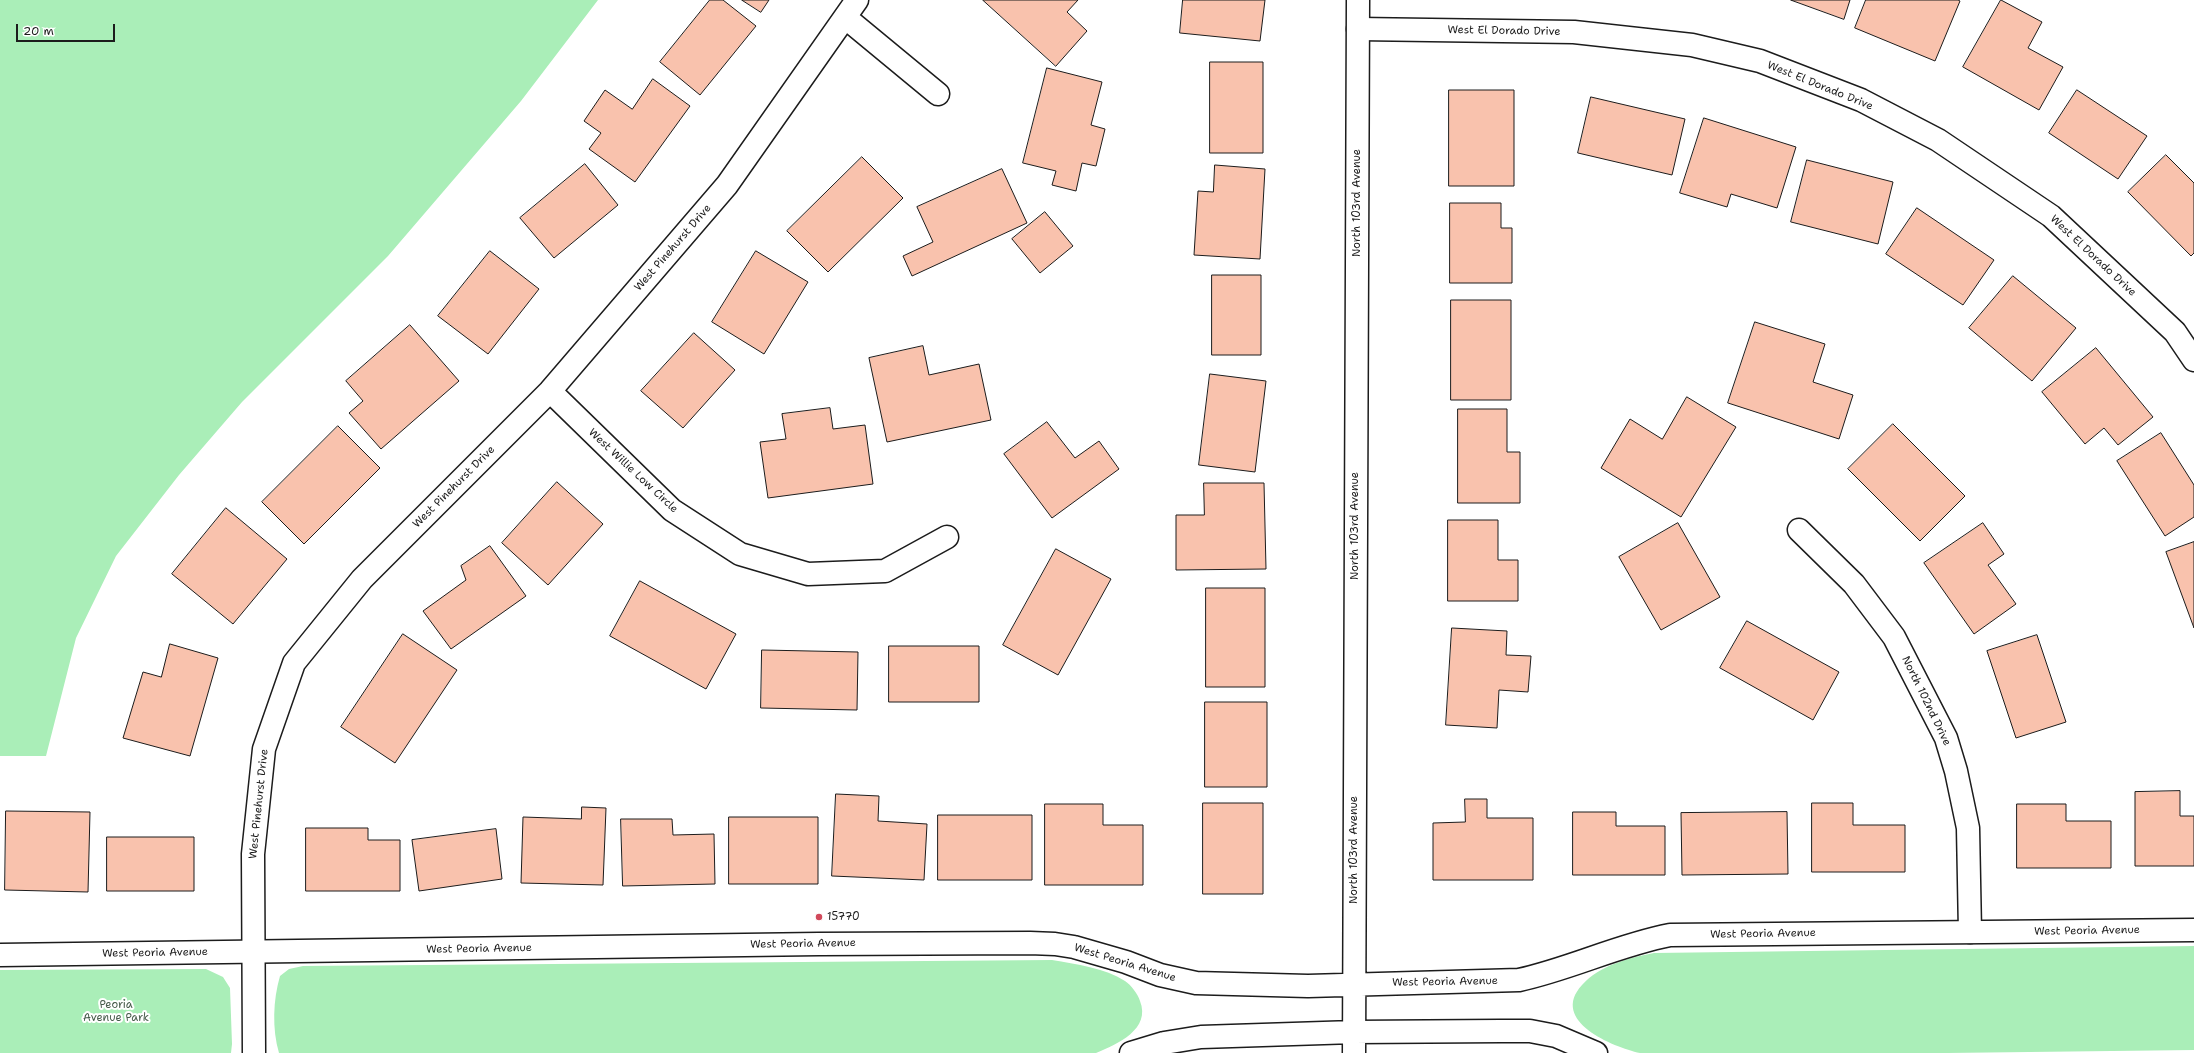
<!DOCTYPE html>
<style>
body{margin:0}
#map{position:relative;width:2194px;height:1053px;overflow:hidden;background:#fff;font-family:"Shantell Sans",sans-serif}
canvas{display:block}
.scale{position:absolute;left:16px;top:24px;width:99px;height:18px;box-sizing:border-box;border:2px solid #1c1c1c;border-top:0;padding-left:5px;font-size:12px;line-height:14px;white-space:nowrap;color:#1c1c1c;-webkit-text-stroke:3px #fff;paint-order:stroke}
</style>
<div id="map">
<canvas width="2194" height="1053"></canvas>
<div class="scale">20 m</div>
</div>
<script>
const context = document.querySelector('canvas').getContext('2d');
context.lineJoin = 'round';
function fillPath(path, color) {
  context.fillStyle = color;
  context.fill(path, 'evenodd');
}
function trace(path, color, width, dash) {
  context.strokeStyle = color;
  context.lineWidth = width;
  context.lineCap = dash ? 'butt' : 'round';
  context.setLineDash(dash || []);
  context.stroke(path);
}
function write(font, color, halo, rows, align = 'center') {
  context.font = font + ' "Shantell Sans",sans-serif';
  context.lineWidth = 4;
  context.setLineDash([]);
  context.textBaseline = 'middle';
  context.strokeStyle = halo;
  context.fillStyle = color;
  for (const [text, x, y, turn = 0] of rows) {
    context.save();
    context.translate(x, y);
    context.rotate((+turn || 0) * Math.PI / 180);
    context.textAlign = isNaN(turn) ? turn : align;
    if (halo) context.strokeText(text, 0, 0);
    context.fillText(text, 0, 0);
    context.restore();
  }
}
const green = new Path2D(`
 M0,0H598L521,101L388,256L242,402L179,475L116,556L76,638L46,756H0Z
 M2194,946V1050L1947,1053H1640C1613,1047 1549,1021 1582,985C1600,965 1629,958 1654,953Z
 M1052,960C1076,964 1105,968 1125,981C1131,985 1138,994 1140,1001C1151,1029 1118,1044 1096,1053H279C272,1029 273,1000 280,976L289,969L303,966Z
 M206,969L223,977L230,988L232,1044L231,1053H0V970Z`);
const building = new Path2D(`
 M710,0H723L756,26L700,95L660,62Z
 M742,0H769L761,12Z
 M983,0H1078L1067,12L1087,31L1056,66Z
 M1183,0H1265L1260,41L1180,33Z
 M1791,0H1850L1844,19Z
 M1866,0H1958L1960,1L1935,61L1855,28Z
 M2001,0L2042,22L2028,48L2063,67L2039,110L1963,67Z
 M1210,62H1263V153H1210Z
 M1047,68L1102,82L1091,125L1105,129L1096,166L1082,163L1076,191L1052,185L1056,171L1023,163Z
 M653,79L690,106L635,182L589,149L601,133L584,121L605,90L632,109Z
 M1449,90H1514V186H1449Z
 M2077,90L2147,136L2118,179L2049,133Z
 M1591,97L1685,119L1672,175L1578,153Z
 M1704,118L1796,147L1777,208L1731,194L1727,207L1680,193Z
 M2166,155L2194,183V253L2191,256L2128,192Z
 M862,157L903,198L828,272L787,231Z
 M1807,160L1893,182L1878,244L1791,222Z
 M585,164L618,205L554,258L520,218Z
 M1215,165L1265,169L1260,259L1194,255L1198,191L1213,192Z
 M1002,169L1027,223L912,276L903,256L933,242L917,207Z
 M1450,203H1501V228H1512V283H1450Z
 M1917,208L1994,260L1963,305L1886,254Z
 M1045,212L1073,246L1040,273L1012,239Z
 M490,251L539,289L488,354L438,316Z
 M756,251L808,282L764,354L712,322Z
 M1212,275H1261V355H1212Z
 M2013,276L2076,328L2032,381L1969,328Z
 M1451,300H1511V400H1451Z
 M1755,322L1825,344L1813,382L1853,395L1839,439L1728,403Z
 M410,325L459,381L381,449L349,413L363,401L346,381Z
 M694,333L735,370L683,428L641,391Z
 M923,346L929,375L979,364L991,420L887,442L869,358Z
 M2096,348L2153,417L2118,445L2104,428L2085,444L2042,392Z
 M1210,374L1266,381L1255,472L1199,465Z
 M1687,397L1736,427L1681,517L1601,468L1630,419L1662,439Z
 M830,408L833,429L865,425L873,484L768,498L760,442L786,439L782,414Z
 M1458,409H1507V452H1520V503H1458Z
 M1047,422L1075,458L1099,441L1119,469L1052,518L1004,454Z
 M1893,424L1965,496L1920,541L1848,469Z
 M338,426L380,468L304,544L262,502Z
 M2161,433L2194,485V517L2165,536L2117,461Z
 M557,482L603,524L548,585L502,543Z
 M1204,483H1264L1266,569L1176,570V515H1204Z
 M226,508L287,559L233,624L172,574Z
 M1448,520H1498V560H1518V601H1448Z
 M1678,523L1720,597L1661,630L1619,557Z
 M1983,523L2004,554L1988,565L2016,604L1974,634L1924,563Z
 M2194,542V628L2166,552Z
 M490,546L526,596L451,649L423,611L466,580L461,566Z
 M1056,549L1111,579L1058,675L1003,645Z
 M640,581L736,634L706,689L610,636Z
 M1206,588H1265V687H1206Z
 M1747,621L1839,672L1813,720L1720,668Z
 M1452,628L1507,631L1506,655L1531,656L1528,692L1499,690L1497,728L1446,725Z
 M403,634L457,670L395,763L341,727Z
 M2037,635L2066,722L2016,738L1987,651Z
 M170,644L218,658L190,756L123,738L143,672L161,677Z
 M889,646H979V702H889Z
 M762,650L858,652L857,710L761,708Z
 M1205,702H1267V787H1205Z
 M2180,791V816H2194V866H2135V792Z
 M836,794L879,796L878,821L927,824L924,880L832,876Z
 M1465,799H1487V818H1533V880H1433V823L1465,822Z
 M1203,803H1263V894H1203Z
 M1812,803H1853V825H1905V872H1812Z
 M1045,804H1103V825H1143V885H1045Z
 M2017,804H2066V821H2111V868H2017Z
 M582,807L606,808L603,885L521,883L523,817L581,819Z
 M6,811L90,812L88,892L5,890Z
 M1573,812H1616V826H1665V875H1573Z
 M1787,812L1788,874L1682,875L1681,813Z
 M938,815H1032V880H938Z
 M729,817H818V884H729Z
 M621,819H672L673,835L714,834L715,884L623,886Z
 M306,828H368V840H400V891H306Z
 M496,829L502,879L419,891L412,840Z
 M107,837H194V891H107Z`);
const street = new Path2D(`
 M846,18L938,94
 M1358,29L1574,32L1692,45L1760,61L1861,100L1938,140L2051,216L2175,332L2194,360
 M550,391L672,510L740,554L808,574L885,571L947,537
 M1799,530L1854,584L1894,637L1946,738L1956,771L1968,828L1970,932
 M254,1053L253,854L264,749L294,663L362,579L550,391L727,185L857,0`);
const secondary = new Path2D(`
 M0,955L819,944L1030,943L1055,944L1074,947L1126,962L1160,975L1196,983L1308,986L1519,980C1570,969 1618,945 1670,935L2194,930
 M1131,1053L1164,1043L1201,1037L1354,1032L1501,1031H1530L1556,1036L1596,1053
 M1354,1053L1358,0`);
const markers = [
 [819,917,4,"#d1495b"]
];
const streetNames = [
 ["West El Dorado Drive",1504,31,1],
 ["West El Dorado Drive",1820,86,22],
 ["North 103rd Avenue",1357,203,-90],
 ["West Pinehurst Drive",673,248,-49],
 ["West El Dorado Drive",2093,256,43],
 ["West Willie Low Circle",633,471,43],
 ["West Pinehurst Drive",454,487,-45],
 ["North 103rd Avenue",1355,526,-90],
 ["North 102nd Drive",1926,701,64],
 ["West Pinehurst Drive",259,804,-84],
 ["North 103rd Avenue",1354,850,-90],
 ["West Peoria Avenue",2087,931,-1],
 ["West Peoria Avenue",1763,934,-1],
 ["West Peoria Avenue",803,944,-1],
 ["West Peoria Avenue",479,949,-1],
 ["West Peoria Avenue",155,953,-1],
 ["West Peoria Avenue",1125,963,17],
 ["West Peoria Avenue",1445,982,-1]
];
const poiNames = [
 ["15770",827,917]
];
const parkNames = [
 ["Peoria",116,1005],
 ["Avenue Park",116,1018]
];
fillPath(green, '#aaeeb8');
fillPath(building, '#f9c2ad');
trace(building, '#1c1c1c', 1);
trace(street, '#1c1c1c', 25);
trace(secondary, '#1c1c1c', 25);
trace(street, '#fff', 22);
trace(secondary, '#fff', 22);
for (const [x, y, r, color] of markers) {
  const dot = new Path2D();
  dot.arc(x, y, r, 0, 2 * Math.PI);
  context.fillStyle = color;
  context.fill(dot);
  trace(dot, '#fff', 1.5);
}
write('11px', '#1c1c1c', '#fff', streetNames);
write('11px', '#1c1c1c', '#fff', poiNames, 'left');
write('11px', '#475b4b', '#fff', parkNames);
</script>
